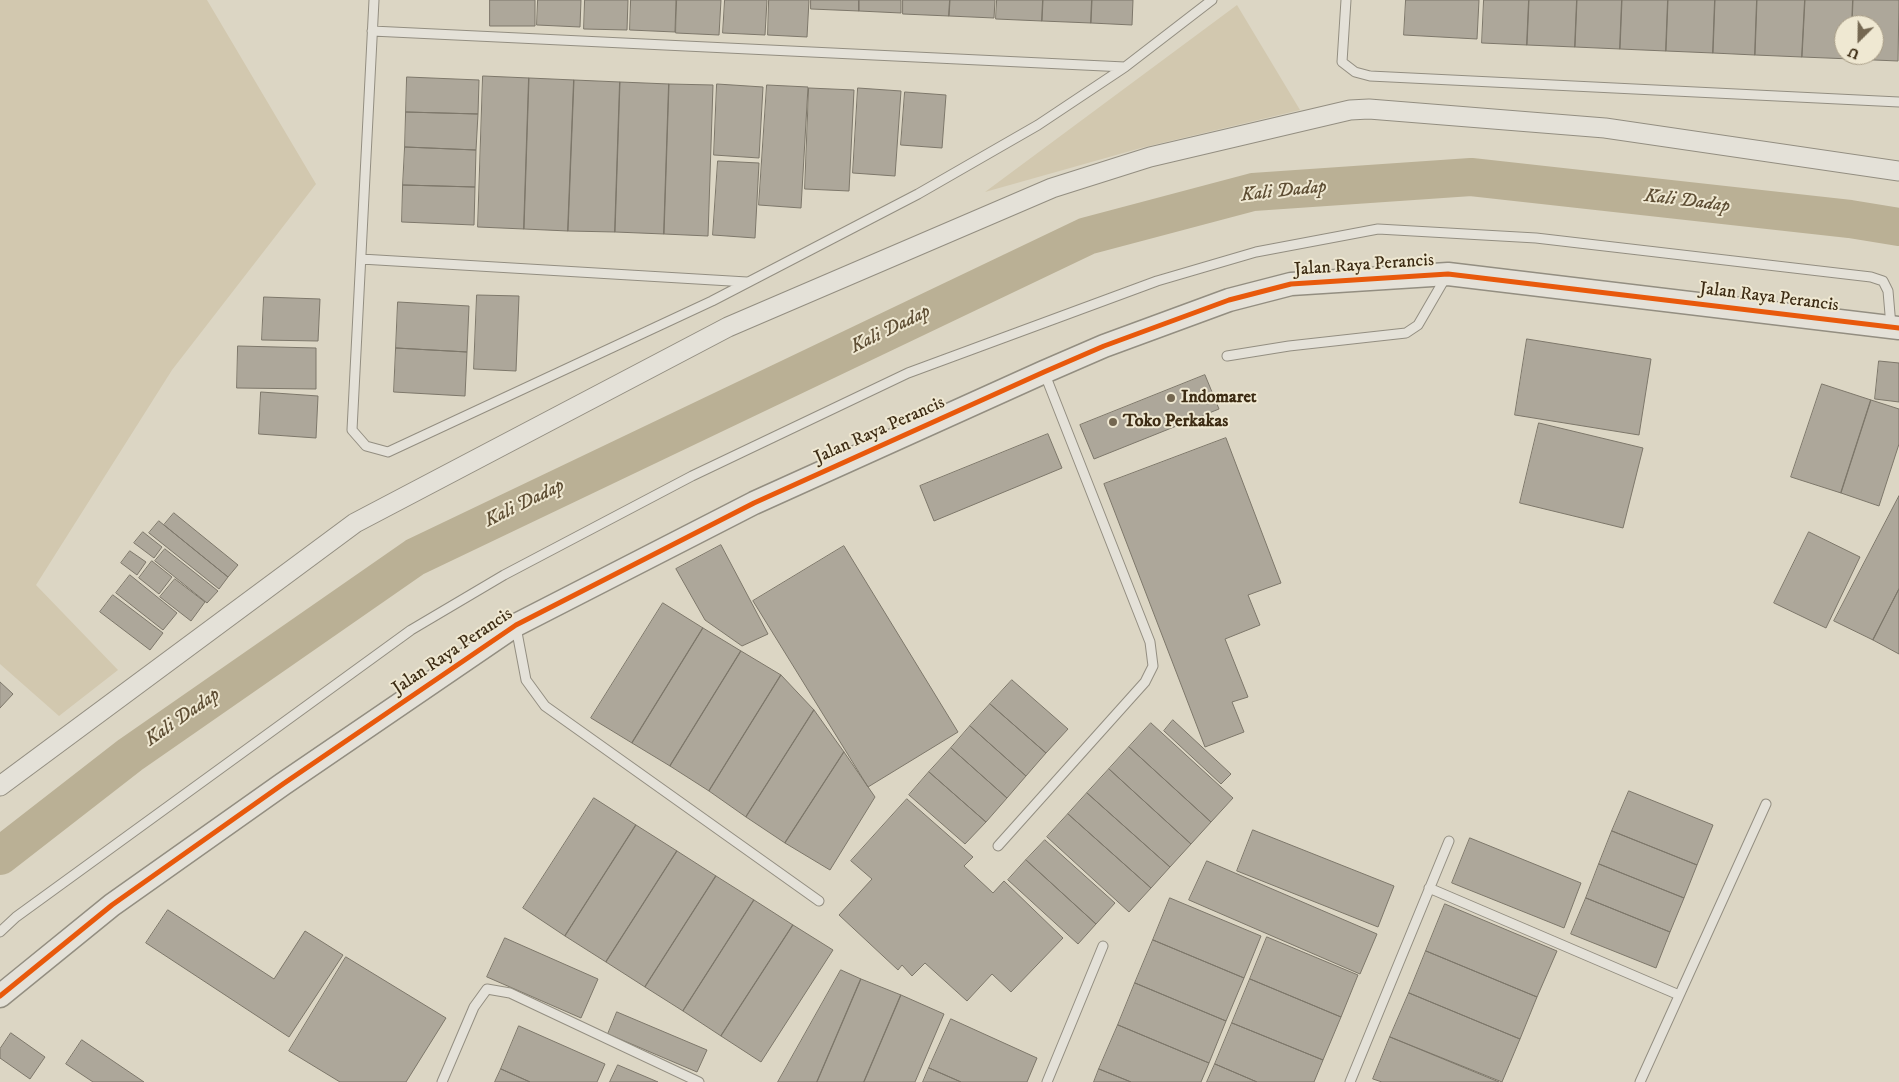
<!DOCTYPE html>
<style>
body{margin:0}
#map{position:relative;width:1899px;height:1082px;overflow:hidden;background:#dcd6c4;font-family:"IM FELL DW Pica",serif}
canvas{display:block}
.north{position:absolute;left:1834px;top:15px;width:50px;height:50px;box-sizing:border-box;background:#efe8d2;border:1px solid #a79c86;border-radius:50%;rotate:203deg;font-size:14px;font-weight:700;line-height:20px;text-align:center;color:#3c2b13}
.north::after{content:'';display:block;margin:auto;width:18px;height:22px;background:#746751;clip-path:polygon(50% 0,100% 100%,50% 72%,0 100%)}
</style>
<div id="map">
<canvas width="1899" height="1082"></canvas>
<div class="north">U</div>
</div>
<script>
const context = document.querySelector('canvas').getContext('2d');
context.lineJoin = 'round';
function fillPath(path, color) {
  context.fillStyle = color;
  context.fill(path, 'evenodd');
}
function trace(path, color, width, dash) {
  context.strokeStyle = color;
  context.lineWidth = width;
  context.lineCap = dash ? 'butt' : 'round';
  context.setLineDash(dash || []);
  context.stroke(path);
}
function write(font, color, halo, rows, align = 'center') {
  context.font = font + ' "IM FELL DW Pica",serif';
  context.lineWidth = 4;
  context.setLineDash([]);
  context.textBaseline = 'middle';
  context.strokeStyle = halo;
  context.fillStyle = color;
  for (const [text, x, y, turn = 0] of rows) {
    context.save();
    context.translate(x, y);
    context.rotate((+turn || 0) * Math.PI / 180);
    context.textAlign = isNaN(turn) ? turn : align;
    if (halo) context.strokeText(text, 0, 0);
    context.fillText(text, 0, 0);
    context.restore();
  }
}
const green = new Path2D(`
 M0,0H207L316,184L172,370L36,585L118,670L59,716L0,664Z
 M1237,5L1300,110L1141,148L985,192Z`);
const river = new Path2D(`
 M0,856L130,755L415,557L1087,236L1253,192L1471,177L1850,219L1899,227`);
const building = new Path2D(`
 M490,0H535V26H490Z
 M538,0H581L580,27L537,25Z
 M585,0H628L627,30L584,29Z
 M631,0H676L675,32L630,30Z
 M677,0H721L719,35L676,33Z
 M725,0H767L765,35L723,33Z
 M769,0H809L807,37L768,35Z
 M811,0H859V11L811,9Z
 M859,0H901V13L859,11Z
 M903,0H950L949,16L903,14Z
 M950,0H995L994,18L949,16Z
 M997,0H1043L1042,21L996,19Z
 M1043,0H1092L1091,23L1042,21Z
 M1092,0H1133L1132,25L1091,23Z
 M1406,0H1479L1477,39L1404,35Z
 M1484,0H1529L1527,45L1482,43Z
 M1529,0H1577L1575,47L1527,45Z
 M1577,0H1622L1620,49L1575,47Z
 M1622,0H1668L1666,51L1620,49Z
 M1668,0H1715L1713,53L1666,51Z
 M1715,0H1757L1755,55L1713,53Z
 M1757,0H1805L1802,57L1755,55Z
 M1805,0H1853L1852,25H1844V55H1851V59L1802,57Z
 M1853,0H1899L1898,61L1851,59V55H1874V25H1852Z
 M483,76L529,78L524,229L478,227Z
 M407,77L479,80L478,114L406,112Z
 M529,78L574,80L568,231L524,229Z
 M574,80L620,82L615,232L568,231Z
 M620,82L669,84L664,234L615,232Z
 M669,84L713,85L708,236L664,234Z
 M717,84L763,87L759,158L714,155Z
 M767,85L808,87L801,208L759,205Z
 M809,88L854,90L849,191L805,189Z
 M858,88L901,91L895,176L853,173Z
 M905,92L946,95L942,148L901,145Z
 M406,112L478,114L476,150L405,147Z
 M405,147L476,150L475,187L403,185Z
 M718,161L759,163L755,238L713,235Z
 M403,185L475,187L474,225L402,222Z
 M477,295L519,296L516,371L474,369Z
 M264,297L320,299L318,341L262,340Z
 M398,302L469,306L467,352L396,348Z
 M1527,339L1651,359L1639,435L1515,415Z
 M238,346L316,348V389L237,388Z
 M396,348L467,352L465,396L394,392Z
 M1879,361L1899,363V402L1875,399Z
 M1205,375L1219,409L1094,459L1080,425Z
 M1822,384L1871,400L1841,493L1791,477Z
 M261,392L318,396L316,438L259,434Z
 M1871,400L1899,409V444L1879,506L1841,493Z
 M1539,423L1643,448L1623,528L1520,503Z
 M1048,434L1062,468L934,521L920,486Z
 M1226,438L1281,583L1248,595L1260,625L1225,639L1248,697L1232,702L1244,732L1205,747L1104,484Z
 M1899,496V589L1873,640L1834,621Z
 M174,513L238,565L228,577L164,525Z
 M159,521L228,577L219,589L149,533Z
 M143,532L162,547L154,558L134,543Z
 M1809,532L1860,557L1826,628L1774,603Z
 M721,545L768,634L742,646L705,620L676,569Z
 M844,546L958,732L868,787L753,601Z
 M165,549L218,591L207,603L155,561Z
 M130,551L146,562L137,575L121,563Z
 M152,561L172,577L159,594L139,578Z
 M130,575L177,613L163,630L116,593Z
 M175,579L205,602L191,621L160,597Z
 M1899,589V654L1873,640Z
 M113,595L163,633L150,650L100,612Z
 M663,603L703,628L632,743L591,718Z
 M703,628L741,651L670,766L632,743Z
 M741,651L781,675L709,791L670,766Z
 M781,675L814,710L746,817L709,791Z
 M1012,680L1068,729L1046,753L990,704Z
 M0,682L13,694L0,708Z
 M990,704L1046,753L1026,776L970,726Z
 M814,710L844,752L785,843L746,817Z
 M1173,720L1231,774L1221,784L1164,731Z
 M1151,723L1233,798L1211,822L1129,747Z
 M970,726L1026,776L1007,798L951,748Z
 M1129,747L1211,822L1191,844L1109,769Z
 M951,748L1007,798L986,822L929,772Z
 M844,752L875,797L830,870L785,843Z
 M1109,769L1191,844L1170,867L1087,793Z
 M929,772L986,822L965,844L909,795Z
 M1629,791L1713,825L1697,865L1612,831Z
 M1087,793L1170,867L1151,888L1068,814Z
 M594,798L636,825L565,936L523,908Z
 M907,799L973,857L964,866L993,893L1004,881L1063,938L1011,992L992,974L967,1001L925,963L912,976L902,965L898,970L839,915L872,879L851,861Z
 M1068,814L1151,888L1129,912L1047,837Z
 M636,825L677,851L606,962L565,936Z
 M1253,830L1394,886L1378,927L1237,871Z
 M1612,831L1697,865L1684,898L1599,864Z
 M1470,838L1581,883L1564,928L1452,883Z
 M1045,840L1115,903L1096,924L1026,860Z
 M677,851L716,876L645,987L606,962Z
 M1026,860L1096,924L1078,944L1008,880Z
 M1207,861L1377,934L1360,974L1189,900Z
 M1599,864L1684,898L1670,932L1586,898Z
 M716,876L754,900L683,1011L645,987Z
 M1170,898L1261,936L1244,978L1153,940Z
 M1586,898L1670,932L1656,968L1571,934Z
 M754,900L793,925L721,1036L683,1011Z
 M1445,904L1557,951L1537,997L1426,951Z
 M168,910L274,979L305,931L343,955L289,1037L146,943Z
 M793,925L833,950L761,1062L721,1036Z
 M1267,937L1358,975L1341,1017L1250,979Z
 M505,938L598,979L581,1018L487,977Z
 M1153,940L1244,978L1226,1021L1135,983Z
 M1426,951L1537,997L1520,1039L1409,993Z
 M346,957L446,1018L406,1082H340L289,1051Z
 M841,970L861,979L817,1082H778Z
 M861,979L901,995L864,1082H817Z
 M1250,979L1341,1017L1323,1060L1232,1023Z
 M1135,983L1226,1021L1209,1063L1118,1025Z
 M1409,993L1520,1039L1502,1082L1390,1037Z
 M901,995L944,1014L915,1082H864Z
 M617,1012L707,1050L697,1072L608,1034Z
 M951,1019L1037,1058L1027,1082H961L929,1068Z
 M1232,1023L1323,1060L1314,1082H1257L1215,1064Z
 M1118,1025L1209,1063L1201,1082H1131L1099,1069Z
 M519,1026L605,1064L597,1082H530L501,1069Z
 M11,1033L45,1057L30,1079L0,1058V1049Z
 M1390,1037L1499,1082H1382L1373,1079Z
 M82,1040L144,1082H93L66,1064Z
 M1215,1064L1257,1082H1207Z
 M618,1065L658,1082H610Z
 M929,1068L961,1082H923Z
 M501,1069L530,1082H495Z
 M1099,1069L1131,1082H1094Z`);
const service = new Path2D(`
 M374,0L352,430L366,446L388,452L712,301L918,194L1038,125L1125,67L1212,0
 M1346,0L1342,62L1355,72L1370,76L1899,102
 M372,31L1125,67
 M361,259L747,282
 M1227,356L1289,346L1406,333L1418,325L1447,275
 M516,627L526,680L545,706L819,901
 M998,846L1145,682L1153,666L1150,642L1044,372
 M1429,888L1679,995
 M0,932L16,917L411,630L504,575L692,476L908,373L1157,281L1256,252L1378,229L1536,238L1871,277L1883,281L1888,291L1891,326
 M442,1082L474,1007L487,989L510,993L699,1082
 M1047,1082L1103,946
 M1350,1082L1449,841
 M1640,1082L1766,804`);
const minor = new Path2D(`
 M0,786L355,523L728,327L1052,188L1150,157L1350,110L1369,109L1605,128L1899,171`);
const tertiary = new Path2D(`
 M0,996L112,905L283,784L516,625L754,503L1044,372L1104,346L1229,300L1291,284L1448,274L1899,328`);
const cycleway = new Path2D(`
 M0,996L112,905L283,784L516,625L754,503L1044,372L1104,346L1229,300L1291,284L1448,274L1899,328`);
const markers = [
 [1171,398,5,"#746751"],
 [1113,422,5,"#746751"]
];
const streetNames = [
 ["Jalan Raya Perancis",1364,266,-4],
 ["Jalan Raya Perancis",1769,298,7],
 ["Jalan Raya Perancis",880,431,-24],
 ["Jalan Raya Perancis",453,652,-34]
];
const poiNames = [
 ["Indomaret",1181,398],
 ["Toko Perkakas",1123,422]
];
const waterNames = [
 ["Kali Dadap",1284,192,-6],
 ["Kali Dadap",1687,202,7],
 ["Kali Dadap",891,330,-26],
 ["Kali Dadap",525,504,-26],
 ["Kali Dadap",183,718,-35]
];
fillPath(green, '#d2c8af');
trace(river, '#bab095', 38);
fillPath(building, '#ada79a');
trace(building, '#7d776a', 1);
trace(service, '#938e81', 11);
trace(minor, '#938e81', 21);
trace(tertiary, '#938e81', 25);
trace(service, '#e4e1d8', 9);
trace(minor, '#e4e1d8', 19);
trace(tertiary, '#e4e1d8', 22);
trace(cycleway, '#e8590c', 5);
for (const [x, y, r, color] of markers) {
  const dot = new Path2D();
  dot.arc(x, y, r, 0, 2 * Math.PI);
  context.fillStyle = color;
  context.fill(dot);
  trace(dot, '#efe8d2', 2);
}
write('18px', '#3c2b13', '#efe8d2', streetNames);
write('bold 18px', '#3c2b13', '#efe8d2', poiNames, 'left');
write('italic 19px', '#5e4e34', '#efe8d2', waterNames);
</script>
